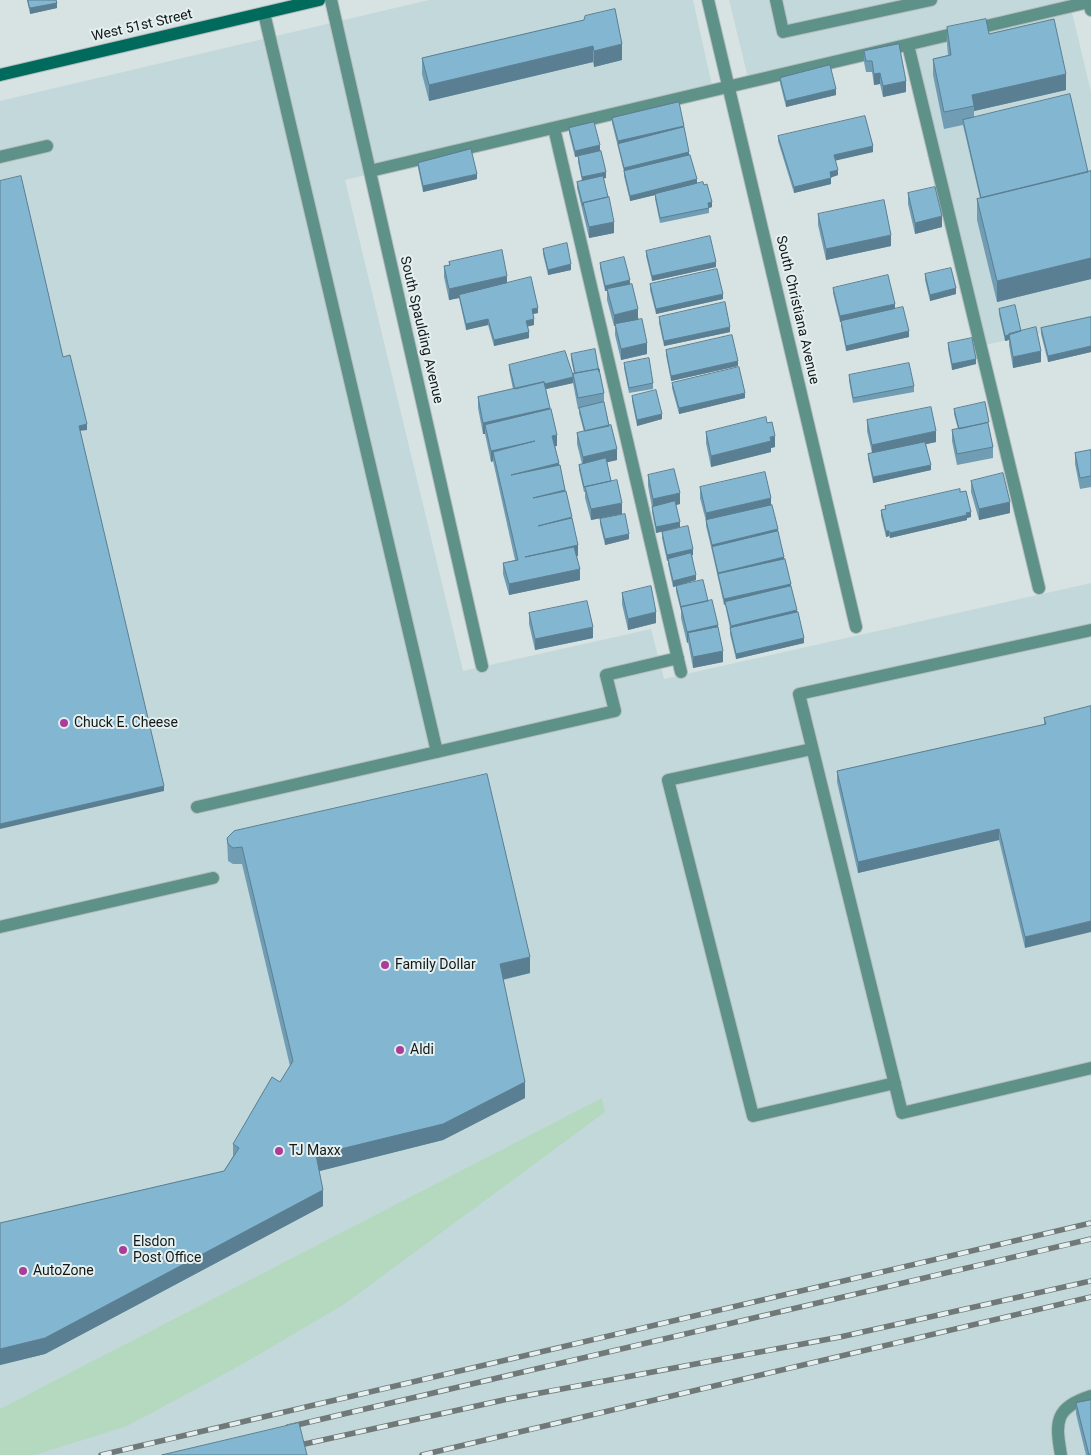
<!DOCTYPE html>
<style>
body{margin:0}
canvas{display:block;background:#d7e2e3}
</style>
<canvas width="1091" height="1455"></canvas>
<script>
const context = document.querySelector('canvas').getContext('2d');
context.lineJoin = 'round';
function fillPath(path, color) {
  context.fillStyle = color;
  context.fill(path, 'evenodd');
}
function trace(path, color, width, dash) {
  context.strokeStyle = color;
  context.lineWidth = width;
  context.lineCap = dash ? 'butt' : 'round';
  context.setLineDash(dash || []);
  context.stroke(path);
}
function write(font, color, halo, rows, align = 'center') {
  context.font = font + ' Roboto,sans-serif';
  context.lineWidth = 4;
  context.setLineDash([]);
  context.textBaseline = 'middle';
  context.strokeStyle = halo;
  context.fillStyle = color;
  for (const [text, x, y, turn = 0] of rows) {
    context.save();
    context.translate(x, y);
    context.rotate((+turn || 0) * Math.PI / 180);
    context.textAlign = isNaN(turn) ? turn : align;
    if (halo) context.strokeText(text, 0, 0);
    context.fillText(text, 0, 0);
    context.restore();
  }
}
const built = new Path2D(`
 M429,0H693L713,90L345,180L463,671L651,629L664,679L1091,583V1455H0V101Z
 M729,0H1069L1091,92V322L980,346L908,45L749,82Z`);
const green = new Path2D(`
 M602,1098L605,1112L343,1305L239,1366L127,1426L35,1455H0V1409Z`);
const lane = new Path2D(`
 M776,0L783,32L931,0
 M264,13L437,752
 M908,45L1039,588
 M554,128L681,672
 M0,157L47,146
 M370,171L1089,2
 M1091,630L799,694L902,1113L1091,1068
 M812,749L668,780L753,1116L895,1083
 M197,807L615,711L606,675L678,658
 M0,927L213,878
 M1061,1455C1055,1421 1055,1408 1091,1396`);
const street = new Path2D(`
 M331,0L482,666
 M708,0L856,627
 M1089,0L1091,10`);
const secondary = new Path2D(`
 M0,75L319,0`);
const rail = new Path2D(`
 M288,1427L1091,1239
 M291,1447L508,1399L840,1337L1091,1281
 M101,1455L1091,1223
 M422,1455L1091,1297`);
const wall = new Path2D(`
 M27,0H56L57,8L30,14Z
 M584,20L622,60L594,67L593,62L429,101L422,74V58Z
 M947,27L989,34L1066,90L974,111V117L1088,172L1091,171V279L997,302L977,220V199L980,198L963,125L944,129L933,75V59L948,55L947,44Z
 M864,51L906,92L883,97L880,84L874,85L872,72H866L864,62Z
 M780,78L836,95L786,107L780,83Z
 M612,118L684,129L689,155L697,184L712,207L709,208V213L660,223L655,199V195L630,201L624,176V172L618,147L612,123Z
 M569,128L600,151L575,157L569,133Z
 M778,136L873,152L835,160L838,175L831,177V184L794,193L778,141Z
 M578,156L606,178H603L614,233L589,238L577,188V182L582,181L578,162Z
 M418,163L477,179L423,192L418,168Z
 M908,193L942,227L915,234L908,204Z
 M818,214L891,246L826,260L818,225Z
 M543,249L571,270L548,275L543,254Z
 M646,251L716,267L652,281L646,256Z
 M449,262L507,283L538,313L533,314L534,325L528,326L529,338L494,346L488,325L466,330L459,298L449,300L444,277V266L449,265Z
 M600,263L630,284L647,354L621,360L615,335V326H614L607,300V291H605L600,268Z
 M925,274L956,294L930,301L925,280Z
 M650,284L723,299L656,314L650,290Z
 M833,288L895,308L909,337L846,351L841,326V322H840L833,293Z
 M999,309L1021,331L1041,362L1013,368L1009,345V340L1005,341L999,314Z
 M659,317L730,332L664,346L659,323Z
 M1091,317V352L1048,362L1041,334V328Z
 M948,343L976,364L952,370L948,349Z
 M666,350L738,366L671,381L666,355Z
 M571,354L604,393V402L617,460L607,462L611,481L622,514L591,520L585,498V492H584L579,470V465L582,464L577,444V433L584,432L579,413V409H578L573,383L546,389L557,446H555L572,518L578,556H577L580,580L509,595L503,574V563L515,560L493,461L491,462L485,434H483L478,408V397L513,389L509,370V365L573,375L574,374L571,359Z
 M624,363L653,383V389L629,393L624,368Z
 M849,375L914,386V392L853,403L849,381Z
 M672,383L745,398L679,414L672,388Z
 M632,396L662,419L637,426L632,401Z
 M954,409L989,428L993,447V458L957,465L952,441V430L958,429L954,414Z
 M867,420L936,442L926,444L931,470L873,483L868,459V454L872,453L867,431Z
 M706,432L775,447L771,448V452L711,467L706,443Z
 M1091,450V487L1080,489L1075,464V453Z
 M648,475L680,504L676,505L680,527L656,533L652,512V507L648,486Z
 M971,481L1010,513L979,520L971,492Z
 M700,487L771,505L778,532L804,643L736,659L730,634V628L725,604L724,605L712,551L706,526V521L700,498Z
 M960,492L971,517L967,518V520L890,538L889,536L886,537L881,516V510L885,509V506Z
 M600,519L629,539L605,545L600,524Z
 M662,532L693,555H692L696,580L678,585L708,601L718,627L723,662L693,668L688,642L687,643L681,618V611L676,591V586L673,587L668,564V561H667L662,538Z
 M622,593L656,623L628,630L622,604Z
 M529,613L593,638L535,650L529,624Z
 M1091,706L1025,948L999,840L858,873L837,782V771L1044,725V718Z
 M227,838L530,973L503,980L525,1098L443,1140L319,1171L323,1206L45,1354L0,1365V1223L224,1171L233,1156V1144L280,1082L290,1066L242,864H233L228,861Z
 M1076,1403L1091,1455H1086L1076,1414Z`);
const shadedWall = new Path2D(`
 M57,3V8L30,14V8Z
 M622,44V60L594,67V51Z
 M593,46V62L429,101V85Z
 M880,73V84L874,85V74Z
 M1066,74V90L974,111V106L972,95Z
 M906,81V92L883,97V86Z
 M836,89V95L786,107V101Z
 M684,126V132L618,144V147V141Z
 M600,145V151L575,157V151Z
 M873,146V152L834,161V155Z
 M689,152V158L624,174V168Z
 M838,170V175L830,178V172Z
 M606,172V178L582,183V177Z
 M477,174V179L423,192V186Z
 M831,178V184L794,193V187Z
 M697,179V185L630,201V196Z
 M712,202V207L708,208V203Z
 M942,216V227L915,234V223Z
 M614,222V233L589,238V227Z
 M891,235V246L826,260V249Z
 M1091,258V279L997,302V281Z
 M716,262V267L652,281V276Z
 M571,264V270L548,275V270Z
 M507,276V287L459,295V298L449,300V289Z
 M630,280V285L605,291V286Z
 M956,288V294L930,301V295Z
 M723,294V299L656,314V309Z
 M895,304V309L840,322V316Z
 M538,308V313L532,314V309Z
 M638,309V320L614,326V315Z
 M488,319V325L466,330V324Z
 M534,319V325L526,327V321Z
 M730,327V332L664,346V341Z
 M909,331V337L846,351V346Z
 M529,332V338L494,346V340Z
 M1009,335V340L1005,341V336Z
 M647,343V354L621,360V349Z
 M1091,346V352L1048,362V356Z
 M1041,351V362L1013,368V357Z
 M976,359V364L952,370V364Z
 M738,361V366L671,381V376Z
 M573,377V383L515,396V391Z
 M745,393V398L679,414V408Z
 M550,408V419L485,425V434H483V423Z
 M662,414V419L637,426V420Z
 M87,424V430L79,431V426Z
 M936,431V442L872,456V445Z
 M557,435V446L552,447V436Z
 M775,436V447L771,448V452L711,467V456Z
 M535,441L493,452V461L491,462V451Z
 M617,449V460L583,468V457Z
 M559,463V474L511,475Z
 M931,465V470L873,483V477Z
 M680,493V504L653,510V499Z
 M771,498V509L706,524V513Z
 M1010,502V513L979,520V509Z
 M622,503V514L591,520V509Z
 M971,512V517L967,518V520L890,538V533Z
 M680,522V527L656,533V527Z
 M778,529V535L712,547V551V545Z
 M886,531H889V536L886,537Z
 M629,534V539L605,545V539Z
 M578,545V556L525,568V557Z
 M693,549V555L668,561V559L667,561V555Z
 M784,557V563L718,574V578V573Z
 M580,569V580L509,595V584Z
 M696,575V580L673,587V581Z
 M791,584V590L725,602V604L724,605V599Z
 M797,610V616L731,632V626Z
 M656,612V623L628,630V619Z
 M718,625V636L688,633V642L687,643V632Z
 M593,627V638L535,650V639Z
 M804,638V643L736,659V654Z
 M723,651V662L693,668V657Z
 M164,786V791L0,829V824Z
 M999,829V840L858,873V862Z
 M1091,921V932L1025,948V937Z
 M530,957V973L500,980V964Z
 M525,1082V1098L443,1140L316,1172V1155Z
 M323,1190V1206L45,1354L0,1365V1349Z`);
const building = new Path2D(`
 M28,0H56L57,3L30,8Z
 M615,9L622,44L594,51L593,46L429,85L422,58L584,20L585,16Z
 M986,19L989,34L1054,19L1066,74L972,95L974,106L944,112L933,59L951,55L947,27Z
 M899,44L906,81L883,86L880,73L874,74L872,61H866L864,51Z
 M830,65L836,89L786,101L780,78Z
 M1070,94L1088,172L981,198L963,120Z
 M679,102L684,126L618,141L612,118Z
 M865,116L873,146L834,155L838,170L830,172L831,178L794,187L778,136Z
 M594,122L600,145L575,151L569,128Z
 M684,127L689,152L624,168L618,144Z
 M471,149L477,174L423,186L418,163Z
 M601,151L606,172L582,177L578,156Z
 M690,155L697,179L630,196L624,171Z
 M1091,171V258L997,281L977,199Z
 M21,176L63,357L70,355L87,424L79,426L164,786L0,824V181Z
 M603,176L608,197L583,203V206L577,182Z
 M703,182L704,185L707,184L712,202L708,203L709,208L660,218L655,194Z
 M935,187L942,216L915,223L908,193Z
 M609,197L614,222L589,227L583,203Z
 M884,200L891,235L826,249L818,214Z
 M710,236L716,262L652,276L646,251Z
 M567,243L571,264L548,270L543,249Z
 M502,250L507,276L449,289L444,266L450,265L449,262Z
 M624,257L630,280L605,286L600,263Z
 M951,268L956,288L930,295L925,274Z
 M717,269L723,294L656,309L650,284Z
 M888,275L895,304L840,316L833,288Z
 M531,277L538,308L532,309L534,319L526,321L529,332L494,340L488,319L466,324L459,295Z
 M632,284L638,309L614,315L607,289Z
 M725,302L730,327L664,341L659,317Z
 M1015,305L1021,331L1005,336L999,309Z
 M903,307L909,331L846,346L841,321Z
 M1091,317V346L1048,356L1041,328Z
 M642,319L647,343L621,349L615,324Z
 M1036,327L1041,351L1013,357L1009,334Z
 M732,335L738,361L671,376L666,350Z
 M972,338L976,359L952,364L948,343Z
 M595,349L599,372V369L575,373L571,354Z
 M565,351L573,375V377L545,384L544,382L515,389L509,365Z
 M649,358L653,383L629,388L624,363Z
 M909,363L914,386L853,398L849,375Z
 M739,367L745,393L679,408L672,383Z
 M599,369L604,393L578,398L573,374Z
 M544,382L550,408L483,423L478,397Z
 M656,390L662,414L637,420L632,396Z
 M604,402L609,426L585,431L579,408Z
 M985,402L989,422L959,429L954,409Z
 M931,407L936,431L872,445L867,420Z
 M551,409L557,435L552,436L559,463L511,475L560,465L565,490L533,498L566,491L572,517L538,526L572,518L578,545L525,557L574,547L580,569L509,584L503,563L518,560L493,452L535,441L491,451L485,425Z
 M766,417L767,423L772,422L775,436L770,437L771,441L711,456L706,432Z
 M988,423L993,447L957,454L952,430Z
 M611,425L617,449L583,457L577,433Z
 M925,442L931,465L873,477L868,454Z
 M1091,450V476L1080,478L1075,453Z
 M606,458L611,481L584,487L579,465Z
 M674,469L680,493L653,499L648,475Z
 M765,472L771,498L706,513L700,487Z
 M1003,473L1010,502L979,509L971,481Z
 M617,480L622,503L591,509L585,487Z
 M960,489V492L966,491L971,512L966,513L967,515L890,533L889,531H886L881,510L886,509L885,506Z
 M675,501L680,522L656,527L652,507Z
 M772,505L778,529L712,545L706,520Z
 M625,514L629,534L605,539L600,519Z
 M688,526L693,549L667,555L662,532Z
 M778,531L784,557L718,573L712,547Z
 M691,553L696,575L673,581L668,559Z
 M785,559L791,584L724,599L718,574Z
 M703,580L708,601L681,607L676,586Z
 M651,586L656,612L628,619L622,593Z
 M791,586L797,610L731,626L725,602Z
 M712,600L718,625L687,632L681,607Z
 M587,601L593,627L535,639L529,613Z
 M798,612L804,638L736,654L730,628Z
 M718,627L723,651L693,657L688,633Z
 M1091,706V921L1025,937L999,829L858,862L837,771L1046,724L1044,718Z
 M487,774L530,957L500,964L525,1082L443,1124L316,1155L323,1190L45,1338L0,1349V1223L224,1171L239,1148L233,1144L272,1077L280,1082L293,1061L242,847L233,848L228,844L227,838L234,831Z
 M1091,1400V1455H1089L1076,1403Z
 M299,1423L307,1455H162Z`);
const markers = [
 [64,723,5,"#ac3c99"],
 [385,965,5,"#ac3c99"],
 [400,1050,5,"#ac3c99"],
 [279,1151,5,"#ac3c99"],
 [123,1250,5,"#ac3c99"],
 [23,1271,5,"#ac3c99"]
];
const streetNames = [
 ["West 51st Street",142,26,-13],
 ["South Christiana Avenue",797,310,77],
 ["South Spaulding Avenue",421,330,77]
];
const poiNames = [
 ["Chuck E. Cheese",74,723],
 ["Family Dollar",395,965],
 ["Aldi",410,1050],
 ["TJ Maxx",289,1151],
 ["Elsdon",133,1242],
 ["Post Office",133,1258],
 ["AutoZone",33,1271]
];
fillPath(built, '#c3d8da');
fillPath(green, '#b4d9be');
trace(lane, '#b4bdbe', 14);
trace(street, '#b4bdbe', 14);
trace(secondary, '#b4bdbe', 14);
trace(lane, '#5e9187', 12);
trace(street, '#5e9187', 12);
trace(secondary, '#006b5d', 12);
trace(rail, '#707878', 5.5);
trace(rail, '#e4eff0', 4, [11]);
fillPath(wall, '#709db4');
fillPath(shadedWall, '#5b7f92');
fillPath(building, '#82b6d1');
trace(building, '#5b7f92', 1);
for (const [x, y, r, color] of markers) {
  const dot = new Path2D();
  dot.arc(x, y, r, 0, 2 * Math.PI);
  context.fillStyle = color;
  context.fill(dot);
  trace(dot, '#e4eff0', 2);
}
write('14px', '#131717', '#e4eff0', streetNames);
write('14px', '#131717', '#e4eff0', poiNames, 'left');
</script>
